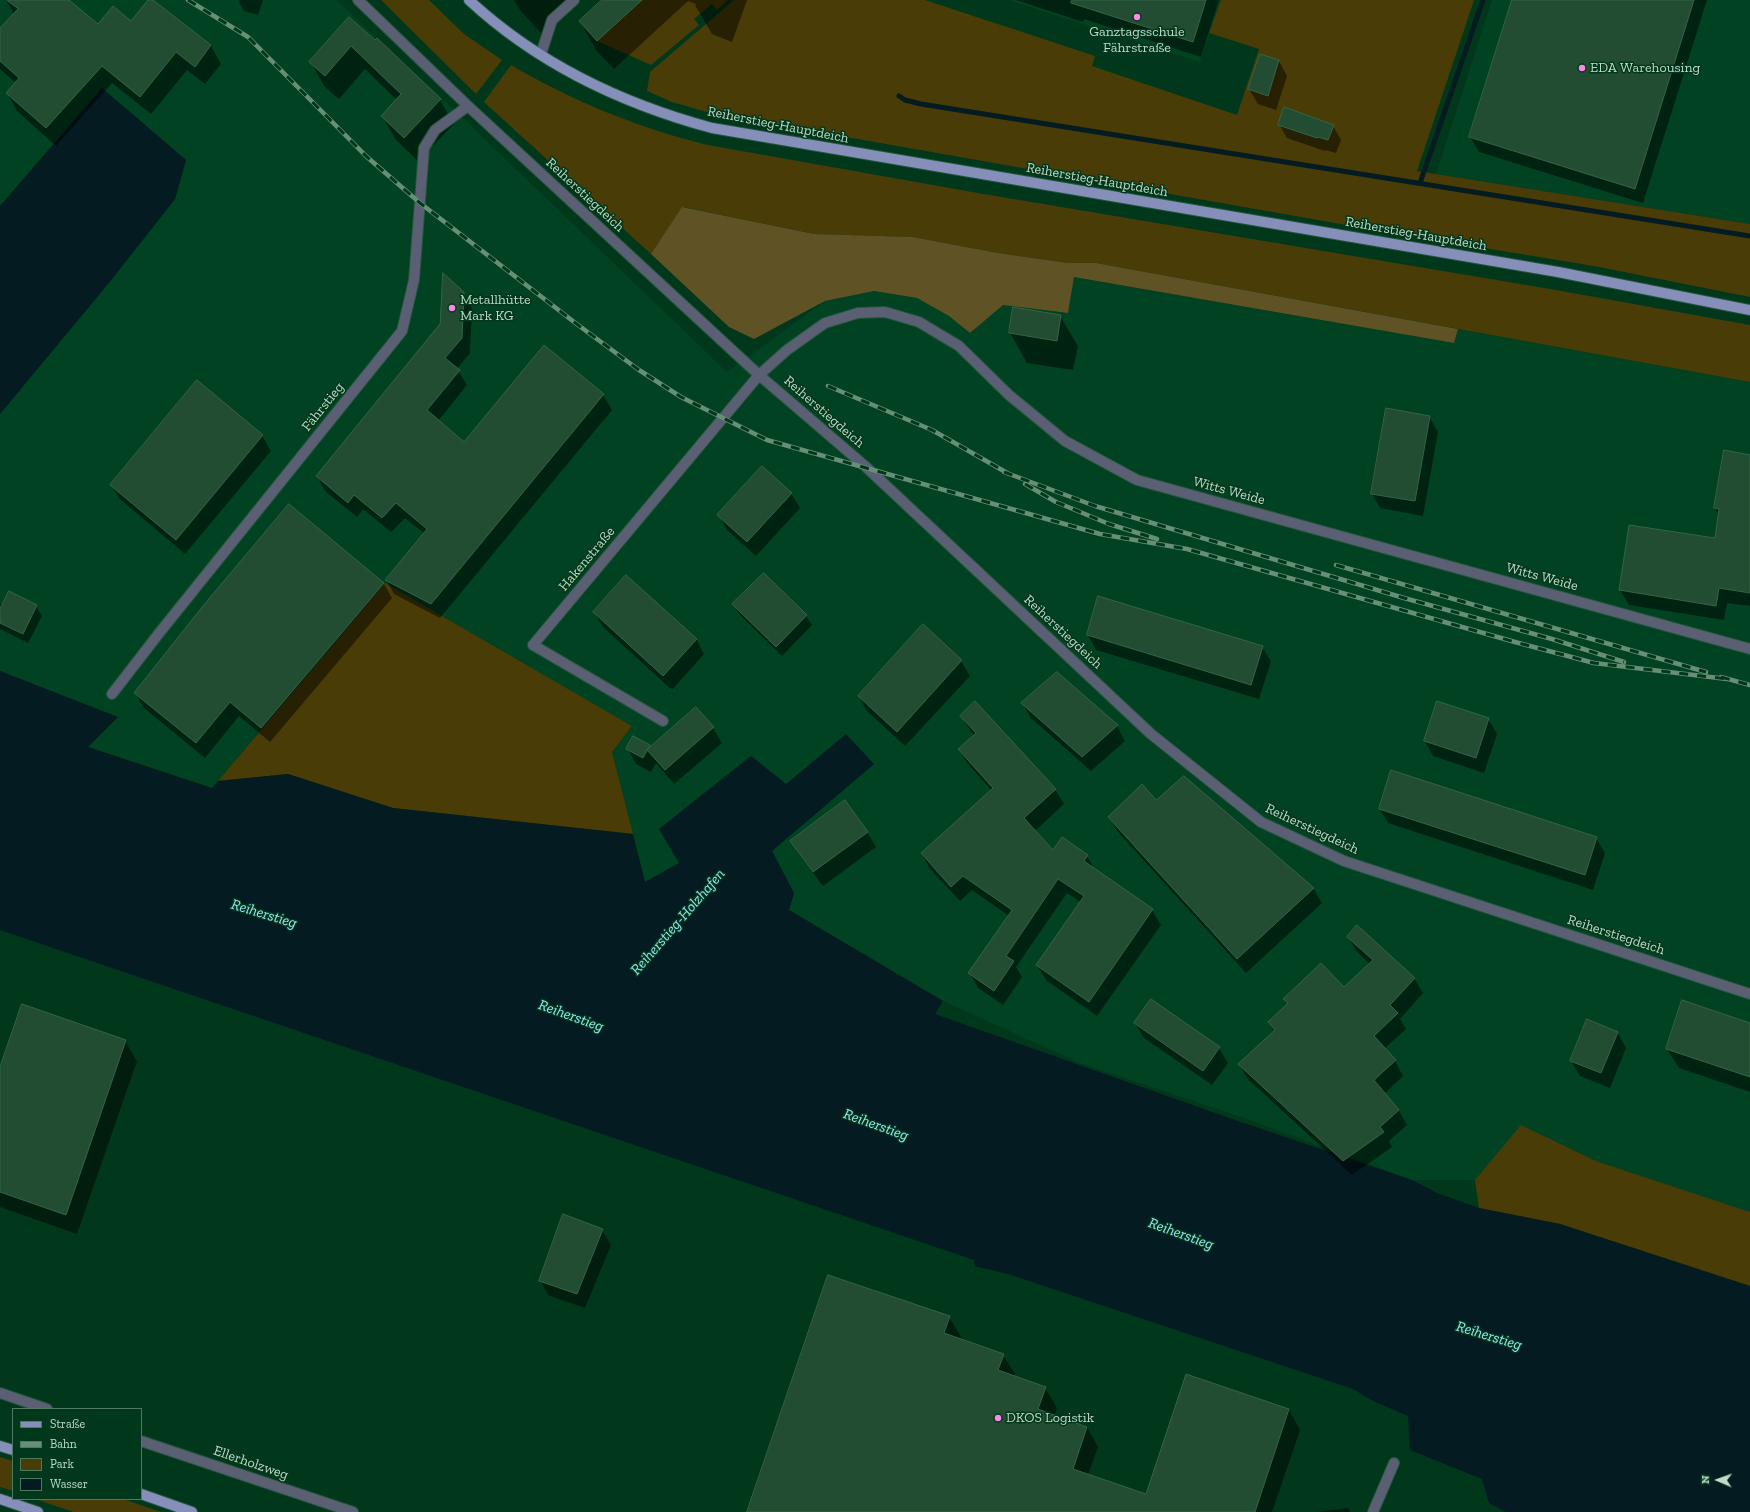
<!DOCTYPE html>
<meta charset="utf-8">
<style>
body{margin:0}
#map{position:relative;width:1750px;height:1512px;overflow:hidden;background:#01381c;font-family:"Zilla Slab",serif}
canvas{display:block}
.legend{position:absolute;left:12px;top:1408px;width:130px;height:92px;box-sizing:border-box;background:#01381c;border:1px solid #4d7960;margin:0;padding:5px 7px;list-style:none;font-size:12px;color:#c0dac7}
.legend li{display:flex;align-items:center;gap:8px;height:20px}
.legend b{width:20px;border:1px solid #4d7960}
.north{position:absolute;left:1698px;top:1460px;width:40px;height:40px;-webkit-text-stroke:3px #01381c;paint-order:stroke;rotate:272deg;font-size:11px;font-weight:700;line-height:16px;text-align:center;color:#c0dac7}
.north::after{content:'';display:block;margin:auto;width:14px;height:18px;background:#c0dac7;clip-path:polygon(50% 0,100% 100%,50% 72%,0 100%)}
</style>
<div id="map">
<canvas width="1750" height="1512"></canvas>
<ul class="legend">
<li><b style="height:5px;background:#858fb9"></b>Straße</li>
<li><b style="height:5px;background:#678f77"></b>Bahn</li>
<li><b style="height:11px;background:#493c07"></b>Park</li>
<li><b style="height:11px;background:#031b21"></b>Wasser</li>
</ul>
<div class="north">N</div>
</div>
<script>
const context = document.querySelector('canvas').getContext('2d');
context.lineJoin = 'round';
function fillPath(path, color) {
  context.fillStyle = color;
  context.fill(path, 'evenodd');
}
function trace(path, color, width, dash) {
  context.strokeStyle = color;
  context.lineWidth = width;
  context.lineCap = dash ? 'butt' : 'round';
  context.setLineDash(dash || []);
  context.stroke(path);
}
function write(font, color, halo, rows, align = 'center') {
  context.font = font + ' "Zilla Slab",serif';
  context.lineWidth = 3;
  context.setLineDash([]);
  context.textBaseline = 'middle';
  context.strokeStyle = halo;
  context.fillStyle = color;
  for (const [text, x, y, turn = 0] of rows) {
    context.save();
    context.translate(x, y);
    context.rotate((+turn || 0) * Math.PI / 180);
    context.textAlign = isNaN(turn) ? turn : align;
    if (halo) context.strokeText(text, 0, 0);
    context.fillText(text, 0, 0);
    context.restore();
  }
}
const built = new Path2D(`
 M0,0H336L443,99L727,372L825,301L874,291L917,298L949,316L970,333L1003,305L1068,313L1073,277L1453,343L1458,329L1750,382V1212L1596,1161L1522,1126L1475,1180H1412L1244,1118L1080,1063L943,1001L789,910L794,893L772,851L874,764L786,784L751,756L659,829L679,863L645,882L612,752L632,726L385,583L212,788L88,747L117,717L0,671V414L108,284L175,199L186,160L102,88L0,206Z
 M1009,0H1221L1200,62Z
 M1492,0H1750V224L1436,174Z`);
const green = new Path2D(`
 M381,0H429L464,34L502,60L476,94Z
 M642,0H728L717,10L712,4L694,19L699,25L651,65L597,41Z
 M734,0H925L1095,56L1092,66L1237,115L1259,49L1209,33L1221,0H1474L1417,171L1750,224V297L1594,266L1369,229L710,113L672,102L647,91L650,72Z
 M511,65C572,101 639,128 708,145L978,193L1556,290L1750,325V382L1096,263H1068L998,253L913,237L814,234L683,207L651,254L484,102Z
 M385,583L632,726L612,752L633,834L393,808L288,774L218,781Z
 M1521,1125L1596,1161L1750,1212V1286L1560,1224L1479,1208L1475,1180Z
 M0,1457L13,1461V1491L0,1487Z
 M35,1499H123L161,1512H74Z`);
const forest = new Path2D(`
 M682,207L814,234L913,237L998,253L1068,263H1096L1458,329L1454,343L1074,277L1068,313L1003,305L970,333L949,316L917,298L874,291L825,301L754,339L729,327L651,254Z`);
const water = new Path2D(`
 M102,88L186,160L175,199L108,284L0,414V206Z
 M0,671L118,717L88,747L212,788L218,781L288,774L393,808L633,834L645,882L679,863L659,829L751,756L786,784L846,734L874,764L772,851L794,893L789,910L943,1001L935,1014L1235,1120L1412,1180L1437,1193L1479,1208L1560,1224L1750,1286V1512H1506L1489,1503L1482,1479L1410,1450L1408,1416L1373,1401L1353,1389L1008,1274L974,1266V1260L0,930Z`);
const shadow = new Path2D(`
 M6,0H68L98,26L132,23L149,0H151L211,46L221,64L205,84L187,70L151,114L112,83L56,146L17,111L7,93L16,83L0,69V29L14,14Z
 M238,0H263L258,15L244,11Z
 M514,0H576L541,33L520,10Z
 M603,0H747L732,42L712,34L695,5L696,4L688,1L614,69L596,50L580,21Z
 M1016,0H1219L1201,57L1084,19L1083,22Z
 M1513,0H1707L1643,203L1479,152L1470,137Z
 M349,18L440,100L454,124L418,161L396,140L382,116L397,100L365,69L339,99L324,86L311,62Z
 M1279,61L1287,76L1276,110L1258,104L1249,89Z
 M1279,124L1333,126L1341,140L1336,153L1325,150V151L1287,138Z
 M463,293L472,308L470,353L457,369L467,385L438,421L464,443L603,395L612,410L440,618L394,594L386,580L424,533L405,518L391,532L363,509L357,517L325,491L317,476L441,324Z
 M1060,316L1078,346L1073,370L1027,363L1010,333Z
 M1429,417L1438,432L1423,516L1380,508L1372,494Z
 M262,436L271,451L185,554L120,499L111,485Z
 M1750,456V606L1727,603L1724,620L1629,605L1620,590L1716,539L1719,515L1715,508Z
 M791,493L800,508L756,556L727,530L719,515Z
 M289,506L384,584L392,598L270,742L239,716L205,758L144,708L135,693Z
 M0,604L36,606L42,616L28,643L0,629Z
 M734,605L806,616L812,625L782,656L739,614Z
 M594,612L696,639L704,654L672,690L603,627Z
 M923,626L961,661L970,676L905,746L867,711L859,697Z
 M1088,635L1262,647L1271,661L1259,699L1096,650Z
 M1022,703L1117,726L1125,741L1091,771L1031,718Z
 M696,708L713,728L722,743L674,784L656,763L651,772L636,764L628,749L649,746L650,748Z
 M961,716L1055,789L1064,804L1035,831L1053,852L1087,856L1095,870L1152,910L1161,925L1097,1016L1046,980L1037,965L1081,902L1067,893L1016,967L1022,977L1003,1005L978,988L970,973L1009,916L972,890L960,901L930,869L922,854L992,791L968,764L959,750L974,736Z
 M1488,719L1497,734L1484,773L1433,756L1425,741Z
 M1156,801L1313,888L1322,903L1246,973L1118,832L1109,817Z
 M1380,809L1596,838L1605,853L1593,890L1388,823Z
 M867,832L876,847L823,886L800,856L791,841Z
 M1348,937L1414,978L1423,993L1400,1019L1406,1029L1384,1049L1395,1061L1403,1076L1384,1094L1399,1111L1407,1125L1389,1141L1392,1147L1352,1175L1248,1079L1239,1064L1274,1032L1269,1022L1288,1005L1284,999L1344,989L1370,964L1357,952Z
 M1135,1023L1219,1048L1228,1063L1212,1085L1144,1038Z
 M1750,1024V1092L1679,1068L1667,1049Z
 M1618,1033L1626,1048L1610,1088L1580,1076L1571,1061Z
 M125,1041L137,1061L77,1234L0,1207V1070Z
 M602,1230L611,1245L585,1308L548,1295L540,1280Z
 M949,1317L961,1337L960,1339L1003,1355L1015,1374L1014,1377L1045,1388L1057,1408L1054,1416L1087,1427L1098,1447L1088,1475L1146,1496L1187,1376L1289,1410L1300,1430L1272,1512H748Z
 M1348,1508L1350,1512H1316Z`);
const stream = new Path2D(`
 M899,96L905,100L921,104L1750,236
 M1420,183L1483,0`);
const building = new Path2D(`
 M7,0H69L98,24L113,6L131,21L148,0H153L211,45L195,67L176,52L140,97L102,66L46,128L6,93L19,78L0,61V28L18,9Z
 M602,0H642L597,41L579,21Z
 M1072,0H1206L1193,42L1071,3Z
 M1512,0H1694L1635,189L1469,137Z
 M349,17L375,40L377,38L441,99L404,138L381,116L401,94L351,46L325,76L309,62Z
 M1260,54L1279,60L1268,96L1248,89Z
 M1284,107L1334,125L1328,140L1318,137L1317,138L1278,125Z
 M443,273L464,292L462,338L445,358L460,370L427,410L464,442L544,345L604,394L431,604L385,580L427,529L396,503L382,518L354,495L348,503L316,476L440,324Z
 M1013,307L1061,315L1057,341L1009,333Z
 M197,380L263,435L176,540L110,485Z
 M1386,408L1430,416L1415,501L1371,494Z
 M1724,450L1750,455V593L1719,588L1716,606L1619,590L1629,525L1715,538L1719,509L1714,508Z
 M762,466L792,493L747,542L717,515Z
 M289,504L384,583L261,728L230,702L196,743L134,693L203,606Z
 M764,573L807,615L776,647L732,604Z
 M626,575L697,639L663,676L593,612Z
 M9,591L37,605L23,634L0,623V609Z
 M1098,596L1263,646L1251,685L1087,635Z
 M923,624L962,660L897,732L858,696Z
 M1057,672L1118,725L1082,757L1021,703Z
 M975,701L1056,789L1024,818L1053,850L1062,837L1088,855L1084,861L1153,909L1089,1002L1036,965L1084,896L1058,879L1006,956L1014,961L994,991L968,973L1012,910L963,876L951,887L921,853L993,788L958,749L976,733L960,716Z
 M1437,701L1489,718L1476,758L1424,741Z
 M696,707L714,727L665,770L647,750Z
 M633,736L650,745L643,758L626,749Z
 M1391,770L1597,837L1585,875L1379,809Z
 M1184,776L1314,888L1237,959L1108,817L1142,784L1156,800Z
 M845,800L868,832L813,872L790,841Z
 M1357,925L1415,978L1390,1005L1398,1013L1374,1036L1396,1060L1374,1080L1399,1110L1380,1127L1384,1132L1343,1161L1238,1064L1275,1030L1268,1022L1288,1003L1283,999L1321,963L1344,987L1373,960L1347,937Z
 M1151,999L1220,1047L1203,1071L1134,1023Z
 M1682,1000L1750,1023V1077L1666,1049Z
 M22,1004L126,1040L66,1215L0,1192V1067Z
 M1587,1019L1618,1032L1601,1073L1570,1061Z
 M563,1214L603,1229L577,1294L539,1281Z
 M828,1275L950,1316L944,1333L1004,1354L998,1370L1046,1387L1038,1409L1087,1427L1073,1469L1146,1494L1186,1374L1289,1409L1255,1512H747Z`);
const minor = new Path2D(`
 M358,0L468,106L759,375L865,466L1151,734L1261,822L1344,861L1750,994
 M541,54L552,20L574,0
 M112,694L160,632L402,331L414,280L424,148L435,130L468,106
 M663,721L533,645L759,375L787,350L825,323L858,313L885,312L919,322L959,346L1009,395L1065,441L1137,480L1750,649
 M0,1393L47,1409
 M141,1441L353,1512
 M1373,1512L1394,1463`);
const major = new Path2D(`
 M469,0C537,63 623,104 712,128L1558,272L1750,310
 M0,1446L13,1450
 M141,1494L192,1512
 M0,1499L38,1512`);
const rail = new Path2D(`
 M188,0L248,37L367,157L420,203L578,325L639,370L681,397L767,440L1100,534L1187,549L1515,642L1594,663L1727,679
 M828,386L932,430L1009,474
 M1004,472L1095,506L1404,598L1552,639L1624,662
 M1025,484L1056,502L1109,524L1157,539
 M1336,565L1706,672
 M1721,677L1750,685`);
const markers = [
 [1137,17,4,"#fb87e6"],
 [1582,68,4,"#fb87e6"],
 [452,308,4,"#fb87e6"],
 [998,1418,4,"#fb87e6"]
];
const poiNames = [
 ["Ganztagsschule",1137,32,"center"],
 ["Fährstraße",1137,48,"center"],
 ["EDA Warehousing",1590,68],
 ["Metallhütte",460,300],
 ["Mark KG",460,316],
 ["DKOS Logistik",1006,1418]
];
const streetNames = [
 ["Reiherstieg-Hauptdeich",778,125,11],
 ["Reiherstieg-Hauptdeich",1097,180,10],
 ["Reiherstiegdeich",585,195,43],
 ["Reiherstieg-Hauptdeich",1416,234,10],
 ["Fährstieg",323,407,-51],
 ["Reiherstiegdeich",824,412,41],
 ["Witts Weide",1229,491,15],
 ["Hakenstraße",587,559,-50],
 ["Witts Weide",1542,577,15],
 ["Reiherstiegdeich",1063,632,43],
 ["Reiherstiegdeich",1312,829,25],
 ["Reiherstiegdeich",1616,935,18],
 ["Ellerholzweg",251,1463,19]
];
const waterNames = [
 ["Reiherstieg",264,914,17],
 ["Reiherstieg-Holzhafen",678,922,-49],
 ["Reiherstieg",571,1016,20],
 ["Reiherstieg",876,1125,20],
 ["Reiherstieg",1181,1234,20],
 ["Reiherstieg",1489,1336,17]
];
fillPath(built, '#004221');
fillPath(green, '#493c07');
fillPath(forest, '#5f5326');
fillPath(water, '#031b21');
fillPath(shadow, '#0007');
trace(stream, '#031b21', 5);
fillPath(building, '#234d33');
trace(building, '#336445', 1);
trace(minor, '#23553b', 12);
trace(major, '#23553b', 12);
trace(minor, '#5a5f73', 10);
trace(major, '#858fb9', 10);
trace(rail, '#678f77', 4.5);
trace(rail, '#01381c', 3, [9]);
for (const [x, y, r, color] of markers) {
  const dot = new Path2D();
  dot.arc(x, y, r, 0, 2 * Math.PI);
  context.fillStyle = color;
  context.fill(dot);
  trace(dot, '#01381c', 1.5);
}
write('14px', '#c0dac7', '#01381c', poiNames, 'left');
write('14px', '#c0dac7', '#01381c', streetNames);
write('italic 15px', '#99e4f5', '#01381c', waterNames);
</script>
